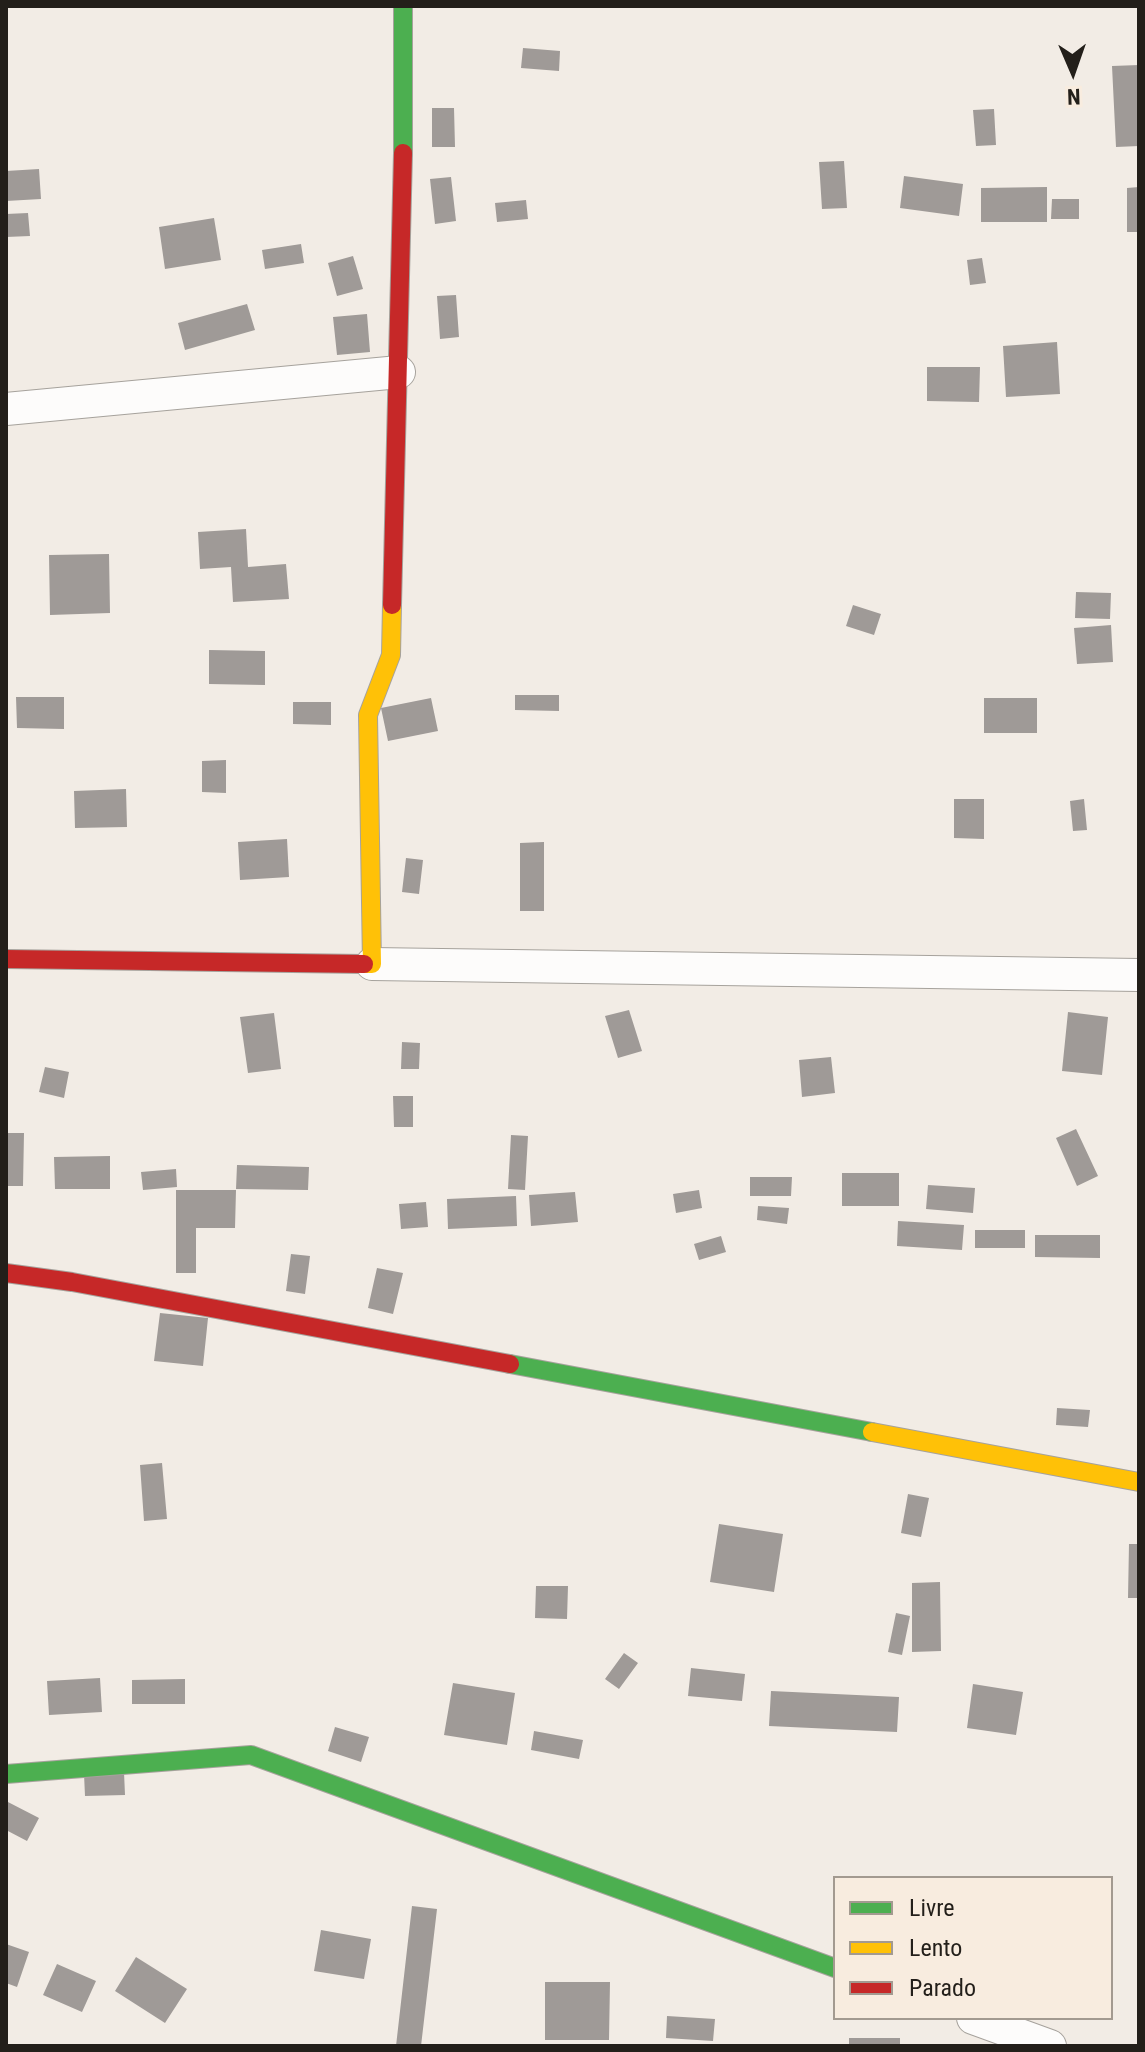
<!DOCTYPE html>
<style>
body{margin:0}
#map{position:relative;width:1145px;height:2052px;overflow:hidden;background:#f2ece5;font-family:"Roboto Condensed",sans-serif}
canvas{display:block}
.frame{position:absolute;inset:0;border:8px solid #231f1a;pointer-events:none}
.legend{position:absolute;left:833px;top:1876px;width:280px;height:144px;box-sizing:border-box;background:#f8ecdf;border:2px solid #a39a90;margin:0;padding:10px 14px;list-style:none;font-size:24px;color:#231f1a}
.legend li{display:flex;align-items:center;gap:16px;height:40px}
.legend b{width:40px;border:2px solid #a39a90}
.north{position:absolute;left:1033px;top:32px;width:80px;height:80px;-webkit-text-stroke:6px #f8ecdf;paint-order:stroke;rotate:178deg;font-size:22px;font-weight:700;line-height:32px;text-align:center;color:#231f1a}
.north::after{content:'';display:block;margin:auto;width:28px;height:36px;background:#231f1a;clip-path:polygon(50% 0,100% 100%,50% 72%,0 100%)}
</style>
<div id="map">
<canvas width="1145" height="2052"></canvas>
<div class="frame"></div>
<ul class="legend">
<li><b style="height:10px;background:#4caf50"></b>Livre</li>
<li><b style="height:10px;background:#ffc107"></b>Lento</li>
<li><b style="height:10px;background:#c62828"></b>Parado</li>
</ul>
<div class="north">N</div>
</div>
<script>
const context = document.querySelector('canvas').getContext('2d');
context.lineJoin = 'round';
function fillPath(path, color) {
  context.fillStyle = color;
  context.fill(path, 'evenodd');
}
function trace(path, color, width, dash) {
  context.strokeStyle = color;
  context.lineWidth = width;
  context.lineCap = dash ? 'butt' : 'round';
  context.setLineDash(dash || []);
  context.stroke(path);
}
const building = new Path2D(`
 M523,48L560,51L559,71L521,68Z
 M1139,65V146L1116,147L1112,66Z
 M432,108H454L455,147H432Z
 M994,109L996,145L976,146L973,110Z
 M844,161L847,208L822,209L819,162Z
 M39,169L41,199L6,201V171Z
 M904,176L963,184L959,216L900,208Z
 M451,177L456,221L435,224L430,179Z
 M1047,187V222H981V188Z
 M1139,187V232H1127V188Z
 M1052,199H1079V219H1051Z
 M526,200L528,219L497,222L495,203Z
 M28,213L30,236L6,237V214Z
 M214,218L221,260L165,269L159,227Z
 M301,244L304,263L265,269L262,250Z
 M353,256L363,289L337,296L328,263Z
 M982,258L986,283L970,285L967,260Z
 M456,295L459,337L440,339L437,296Z
 M247,304L255,330L185,350L178,323Z
 M367,314L370,352L337,355L333,317Z
 M1057,342L1060,394L1006,397L1003,346Z
 M927,367H980L979,402L927,401Z
 M246,529L248,567L286,564L289,599L233,602L231,567L200,569L198,532Z
 M109,554L110,613L50,615L49,555Z
 M1076,592L1111,593L1110,619L1075,618Z
 M853,605L881,614L874,635L846,626Z
 M1111,625L1113,662L1077,664L1074,628Z
 M209,650L265,651V685L209,684Z
 M515,695H559V711L515,710Z
 M16,697H64V729L17,728Z
 M431,698L438,731L388,741L381,708Z
 M984,698H1037V733H984Z
 M293,702H331V725L293,724Z
 M226,760V793L202,792V761Z
 M126,789L127,827L75,828L74,791Z
 M954,799H984V839L954,838Z
 M1084,799L1087,830L1073,831L1070,801Z
 M287,839L289,877L240,880L238,842Z
 M544,842V911H520V843Z
 M406,858L423,860L419,894L402,892Z
 M629,1010L642,1051L618,1058L605,1016Z
 M1068,1012L1108,1017L1102,1075L1062,1071Z
 M274,1013L281,1069L248,1073L240,1017Z
 M402,1042L420,1043L419,1069H401Z
 M831,1057L835,1093L802,1097L799,1060Z
 M45,1067L69,1072L64,1098L39,1092Z
 M393,1096H413V1127H394Z
 M1076,1129L1098,1176L1077,1186L1056,1138Z
 M6,1133H24L23,1186H6Z
 M511,1135L528,1136L525,1190L508,1189Z
 M110,1156V1189H55L54,1157Z
 M237,1165L309,1167L308,1190L236,1189Z
 M176,1169L177,1187L143,1190L141,1172Z
 M842,1173H899V1206H842Z
 M750,1177H792L791,1196H750Z
 M928,1185L975,1188L973,1213L926,1209Z
 M176,1190H236L235,1228H196V1273H176Z
 M699,1190L702,1208L676,1213L673,1194Z
 M575,1192L578,1222L531,1226L529,1195Z
 M516,1196L517,1226L448,1229L447,1199Z
 M426,1202L428,1227L401,1229L399,1204Z
 M758,1206L789,1208L787,1224L757,1220Z
 M898,1221L964,1225L962,1250L897,1246Z
 M975,1230H1025V1248H975Z
 M1035,1235H1100V1258L1035,1257Z
 M721,1236L726,1252L699,1260L694,1244Z
 M291,1254L310,1256L305,1294L286,1291Z
 M377,1268L403,1273L393,1314L368,1308Z
 M160,1313L208,1318L203,1366L154,1361Z
 M1057,1408L1090,1410L1088,1427L1056,1425Z
 M162,1463L167,1519L144,1521L140,1465Z
 M908,1494L929,1498L921,1537L901,1533Z
 M719,1524L783,1534L774,1592L710,1582Z
 M1129,1544H1139V1598H1128Z
 M940,1582L941,1651L912,1652V1583Z
 M536,1586H568L567,1619L535,1618Z
 M896,1613L910,1616L902,1655L888,1652Z
 M624,1653L638,1663L619,1689L605,1679Z
 M691,1668L745,1674L742,1701L688,1696Z
 M100,1678L102,1712L49,1715L47,1681Z
 M185,1679V1704H132V1680Z
 M453,1683L515,1693L507,1745L444,1735Z
 M973,1684L1023,1692L1016,1735L967,1728Z
 M771,1691L899,1697L897,1732L769,1726Z
 M335,1727L369,1737L361,1762L328,1751Z
 M534,1731L583,1740L579,1759L531,1750Z
 M124,1772L125,1795L85,1796L84,1774Z
 M6,1801L39,1818L27,1841L6,1830Z
 M412,1906L437,1909L421,2046H396Z
 M321,1930L371,1939L364,1979L314,1971Z
 M6,1944L29,1952L17,1987L6,1983Z
 M136,1957L187,1989L165,2023L115,1991Z
 M57,1964L96,1981L82,2012L43,1995Z
 M545,1982H610L609,2040H545Z
 M667,2016L715,2019L713,2041L666,2038Z
 M849,2038H900V2046H849Z`);
const street = new Path2D(`
 M6,409L399,372
 M372,964L1139,975
 M973,2018L1050,2046`);
const fast = new Path2D(`
 M403,6V153
 M510,1364L872,1432
 M6,1774L251,1755L835,1968`);
const slow = new Path2D(`
 M364,964H372L368,715L391,655L392,605
 M872,1432L1139,1482`);
const jam = new Path2D(`
 M392,605L403,153
 M6,959L364,964
 M6,1273L72,1282L510,1364`);
fillPath(building, '#9f9a97');
trace(street, '#a6a29c', 34);
trace(fast, '#a6a29c', 20);
trace(slow, '#a6a29c', 20);
trace(jam, '#a6a29c', 20);
trace(street, '#fdfcfb', 32);
trace(fast, '#4caf50', 18);
trace(slow, '#ffc107', 18);
trace(jam, '#c62828', 18);
</script>
